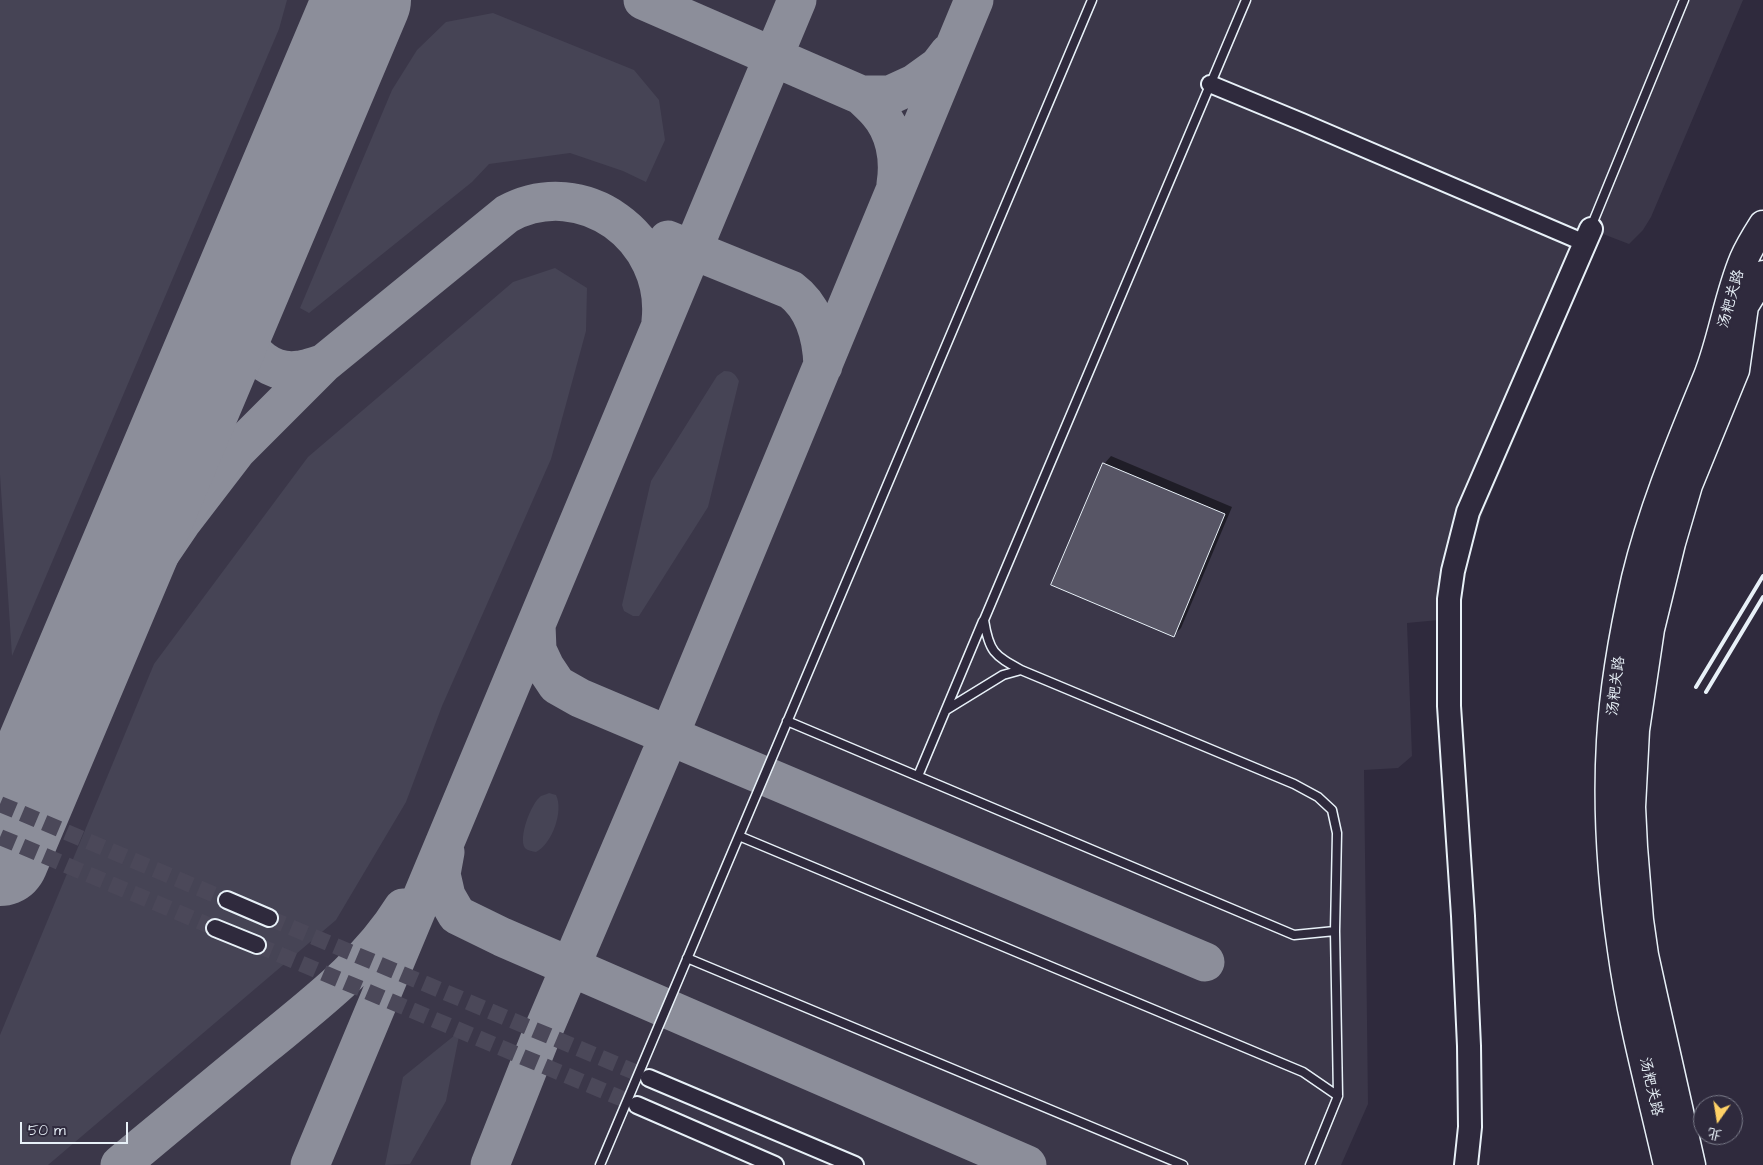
<!DOCTYPE html>
<meta charset="utf-8">
<style>
body{margin:0}
#map{position:relative;width:1763px;height:1165px;overflow:hidden;background:#2f2a3d;font-family:"Architects Daughter","LXGW WenKai TC",sans-serif}
canvas{display:block}
.north{position:absolute;left:1693px;top:1095px;width:50px;height:50px;box-sizing:border-box;background:#2f2a3d;border:1px solid #797a88;border-radius:50%;rotate:193deg;font-size:14px;font-weight:700;line-height:20px;text-align:center;color:#e8f1f8}
.north::after{content:'';display:block;margin:auto;width:18px;height:22px;background:#ffd166;clip-path:polygon(50% 0,100% 100%,50% 72%,0 100%)}
.scale{position:absolute;left:20px;top:1122px;width:108px;height:22px;box-sizing:border-box;border:2px solid #e8f1f8;border-top:0;padding-left:6px;font-size:15px;line-height:18px;white-space:nowrap;color:#e8f1f8;-webkit-text-stroke:4px #2f2a3d;paint-order:stroke}
</style>
<div id="map">
<canvas width="1763" height="1165"></canvas>
<div class="north">北</div>
<div class="scale">50 m</div>
</div>
<script>
const context = document.querySelector('canvas').getContext('2d');
context.lineJoin = 'round';
function fillPath(path, color) {
  context.fillStyle = color;
  context.fill(path, 'evenodd');
}
function trace(path, color, width, dash) {
  context.strokeStyle = color;
  context.lineWidth = width;
  context.lineCap = dash ? 'butt' : 'round';
  context.setLineDash(dash || []);
  context.stroke(path);
}
function write(font, color, halo, rows, align = 'center') {
  context.font = font + ' "Architects Daughter","LXGW WenKai TC",sans-serif';
  context.lineWidth = 5;
  context.setLineDash([]);
  context.textBaseline = 'middle';
  context.strokeStyle = halo;
  context.fillStyle = color;
  for (const [text, x, y, turn = 0] of rows) {
    context.save();
    context.translate(x, y);
    context.rotate((+turn || 0) * Math.PI / 180);
    context.textAlign = isNaN(turn) ? turn : align;
    if (halo) context.strokeText(text, 0, 0);
    context.fillText(text, 0, 0);
    context.restore();
  }
}
const built = new Path2D(`
 M0,0H1743L1651,217L1643,230L1629,244L1603,234L1484,510L1474,539L1466,573L1460,618L1407,623L1412,756L1398,768L1364,770L1368,1104L1341,1165H0Z`);
const green = new Path2D(`
 M0,0H287L279,29L12,656L0,475Z
 M493,13L634,70L659,100L665,140L646,182L623,171L570,153L489,164L472,182L309,313L300,308L392,90L417,50L446,22Z
 M555,268L587,288L586,331L551,459L442,706L406,802L336,920L48,1165H0V1035L154,664L308,457L513,282Z
 M724,371C733,371 735,374 739,381L708,507L639,616H633L624,611L622,605L651,481L717,376Z
 M549,793L556,795C564,811 552,844 536,852C532,851 528,851 525,848C518,838 531,803 541,796C542,796 549,793 549,793Z
 M460,1031L446,1101L410,1164L385,1165L403,1077Z`);
const shadow = new Path2D(`
 M1111,456L1232,507L1181,628L1174,635L1104,464Z`);
const taxiway = new Path2D(`
 M643,0L861,95
 M355,17L367,0
 M896,184C900,159 895,131 878,112C873,106 867,101 861,95H890L914,84L939,66L949,53
 M668,240L791,290C815,308 822,337 823,366
 M239,294C239,305 238,318 241,329C248,355 273,375 300,370C308,369 315,366 323,364
 M536,625L537,650L545,667L557,685L580,698L1205,962
 M75,679L118,609L147,573L181,523L237,450L323,364L507,214C583,173 670,238 661,321
 M445,852L441,874L446,896L457,915L502,937L1027,1165
 M120,1165C168,1125 217,1084 266,1044C316,1003 369,963 403,908
 M310,1165L797,0
 M490,1165L543,1031L669,736L974,0`);
const runway = new Path2D(`
 M0,857L362,0`);
const building = new Path2D(`
 M1103,463L1225,514L1174,637L1051,585Z`);
const streetTunnel = new Path2D(`
 M0,804L227,900
 M0,837L215,928
 M269,918L649,1078
 M257,945L637,1105`);
const lane = new Path2D(`
 M1246,0L984,620C989,652 994,655 1021,670L1294,784L1318,797L1332,810L1337,833L1335,931L1338,1096L1310,1165
 M1591,227L1684,0
 M946,710L1003,675L1021,670
 M787,721L1294,935L1335,931
 M918,776L983,621
 M739,836L1303,1072L1338,1096
 M687,958L1183,1165
 M600,1165L1092,0`);
const street = new Path2D(`
 M1210,84L1302,122L1585,243
 M227,900L269,918
 M215,928L257,945
 M649,1078L855,1165
 M637,1105L775,1165`);
const secondary = new Path2D(`
 M1466,1165L1470,1127L1469,1046L1463,916L1449,706V599L1453,571L1468,512L1591,229`);
const highway = new Path2D(`
 M1668,1165C1652,1094 1632,1023 1622,950C1612,882 1607,811 1611,741C1614,686 1624,631 1636,578C1653,508 1681,442 1708,376C1723,338 1728,297 1744,259C1749,247 1756,236 1763,225
 M1691,1165L1653,996L1644,955L1639,920L1633,847L1631,807L1635,730L1650,629L1671,543L1688,485L1735,370L1744,306L1763,275`);
const rail = new Path2D(`
 M1696,687L1763,576
 M1706,692L1763,597`);
const streetNames = [
 ["汤粑关路",1732,299,-74],
 ["汤粑关路",1617,686,-83],
 ["汤粑关路",1650,1087,77]
];
fillPath(built, '#3b3749');
fillPath(green, '#464455');
fillPath(shadow, '#0007');
trace(taxiway, '#8c8e9a', 39);
trace(runway, '#8c8e9a', 98);
fillPath(building, '#575565');
trace(building, '#e8f1f8', 1);
trace(streetTunnel, '#4b4859', 16, [16, 8]);
trace(lane, '#e8f1f8', 11);
trace(street, '#e8f1f8', 20);
trace(secondary, '#e8f1f8', 26);
trace(highway, '#e8f1f8', 31);
trace(lane, '#2f2a3d', 8);
trace(street, '#2f2a3d', 16);
trace(secondary, '#2f2a3d', 22);
trace(highway, '#2f2a3d', 28);
trace(rail, '#e8f1f8', 4);
write('15px', '#e8f1f8', '#2f2a3d', streetNames);
</script>
